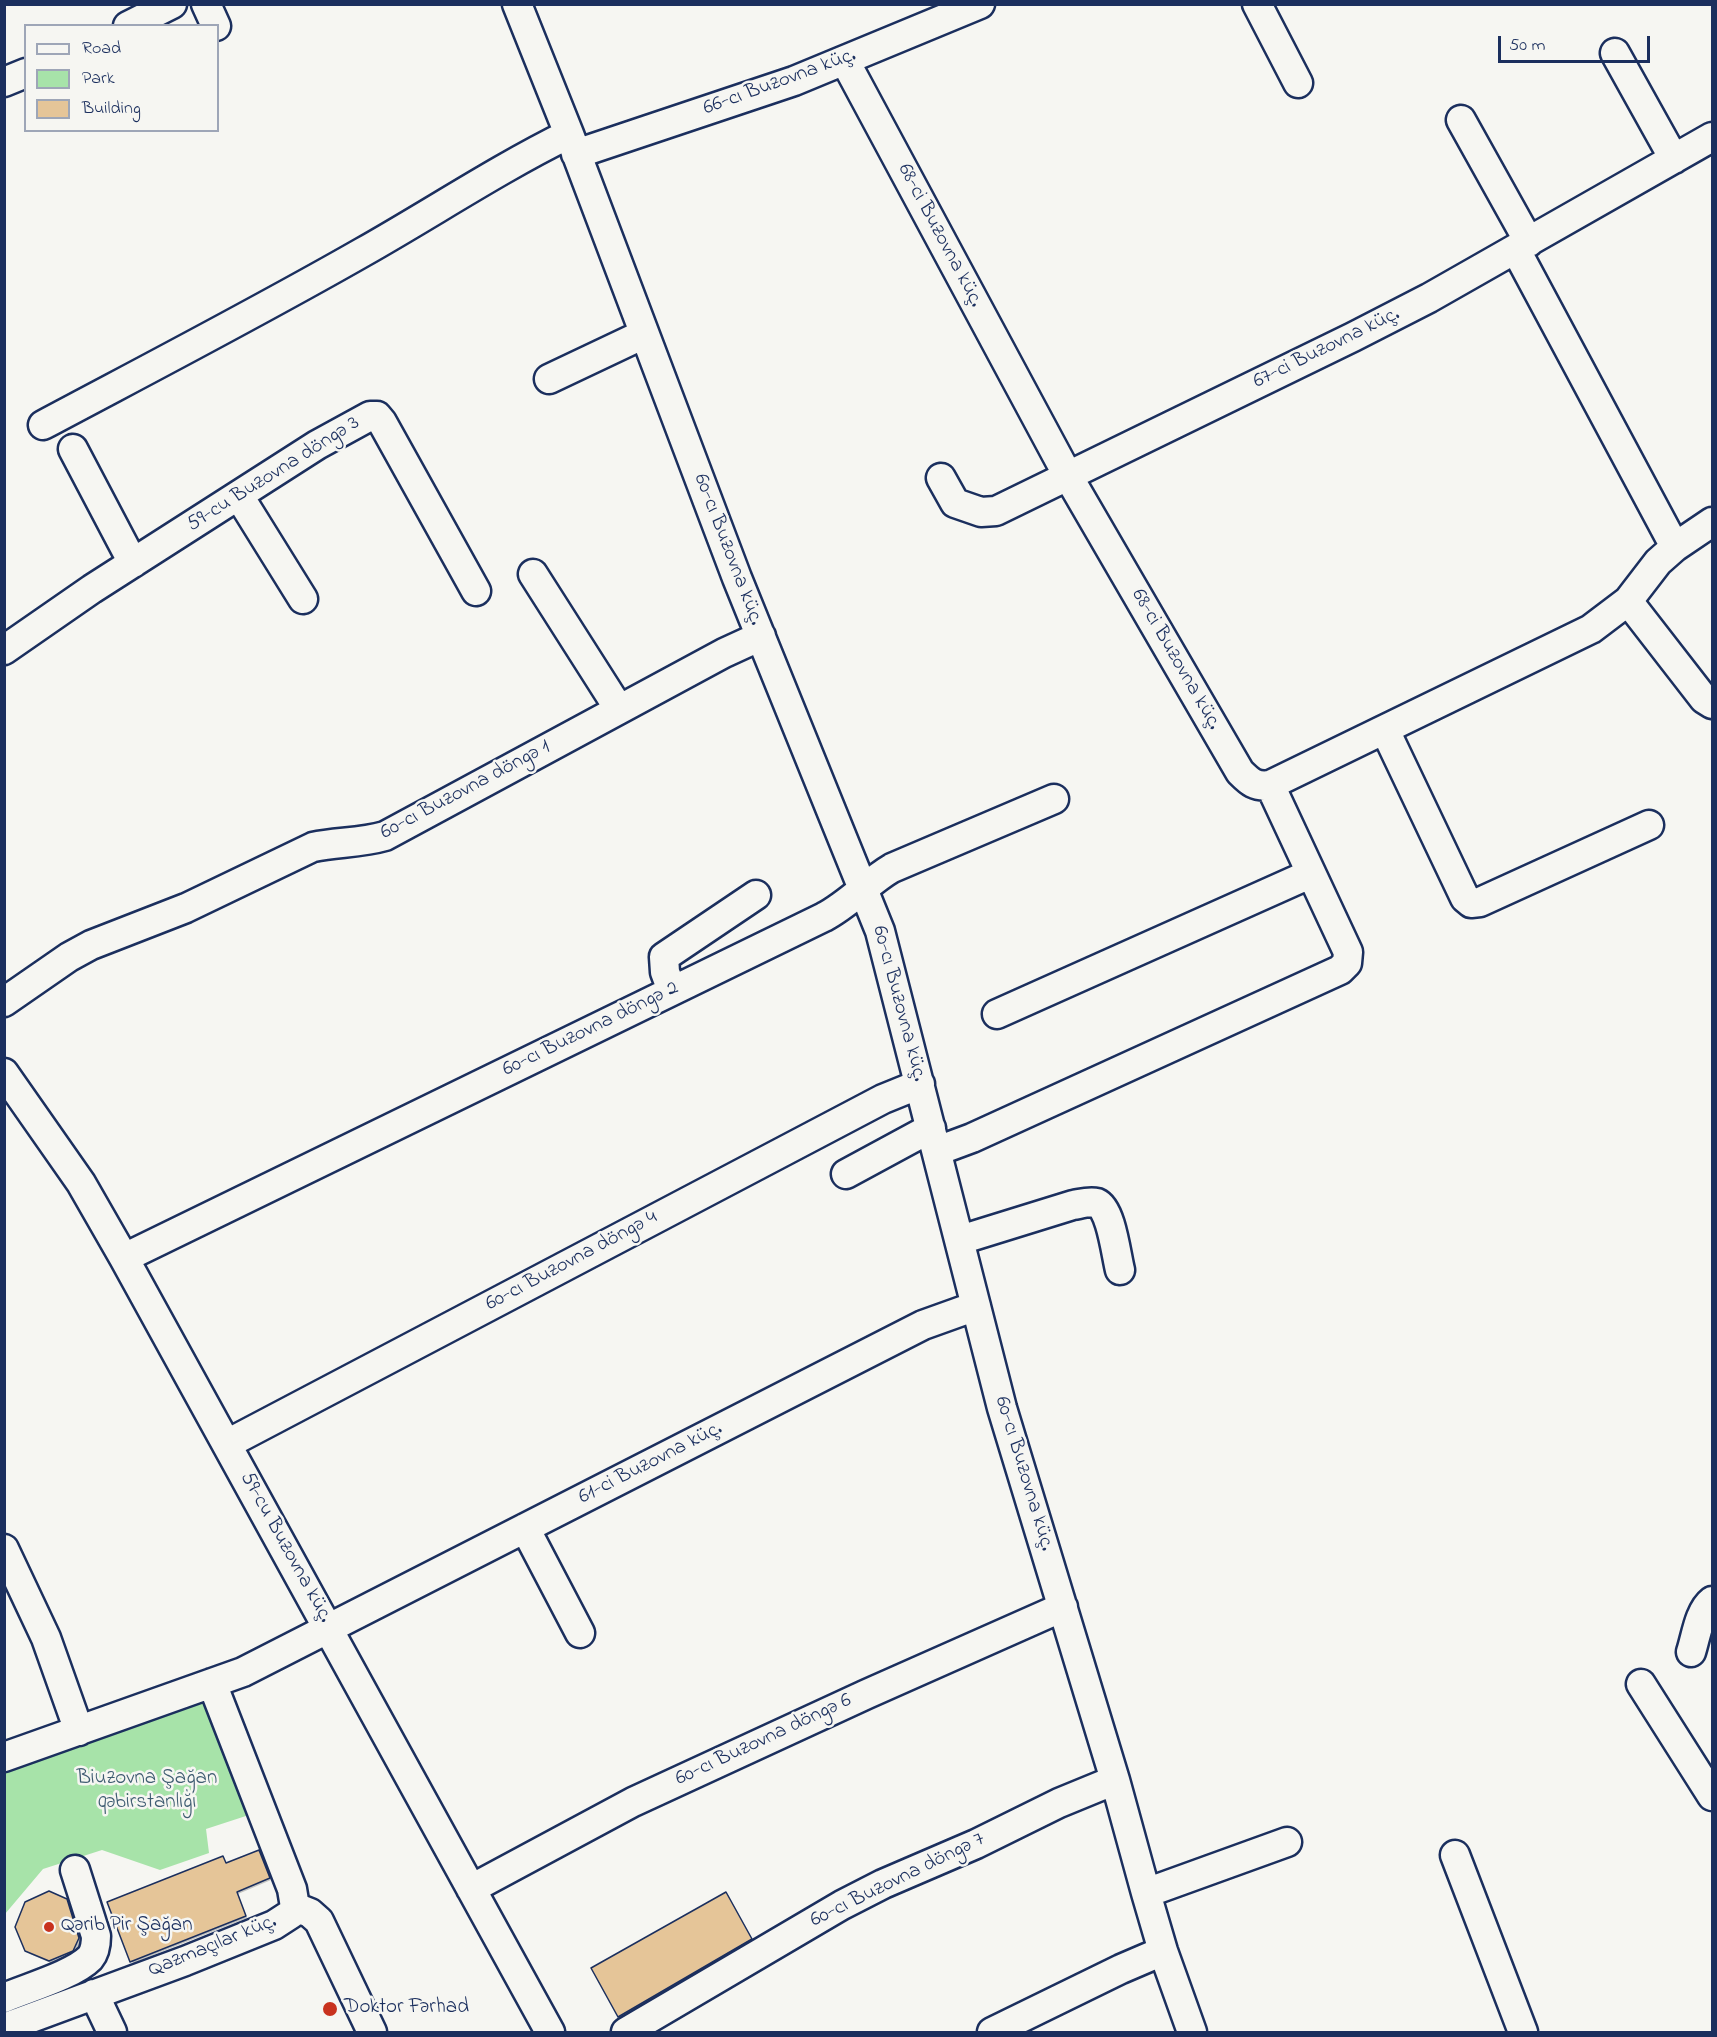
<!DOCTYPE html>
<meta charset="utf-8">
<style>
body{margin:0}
#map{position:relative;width:1717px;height:2037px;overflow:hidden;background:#f6f6f2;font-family:"Indie Flower",sans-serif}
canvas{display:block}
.frame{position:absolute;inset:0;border:6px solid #1b2f5e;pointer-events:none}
.legend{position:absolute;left:24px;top:24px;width:195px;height:108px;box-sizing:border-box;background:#f6f6f2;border:2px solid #9ea6b7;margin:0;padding:8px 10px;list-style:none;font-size:18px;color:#1b2f5e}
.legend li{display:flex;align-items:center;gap:12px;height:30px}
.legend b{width:30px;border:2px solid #9ea6b7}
.scale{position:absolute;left:1498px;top:36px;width:152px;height:27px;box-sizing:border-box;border:3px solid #1b2f5e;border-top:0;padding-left:8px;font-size:18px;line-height:21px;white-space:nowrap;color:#1b2f5e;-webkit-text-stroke:4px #f6f6f2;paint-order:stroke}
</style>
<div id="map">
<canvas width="1717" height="2037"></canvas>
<div class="frame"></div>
<ul class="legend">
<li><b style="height:8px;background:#f6f6f2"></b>Road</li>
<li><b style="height:16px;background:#a7e3a9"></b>Park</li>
<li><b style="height:16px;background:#e5c598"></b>Building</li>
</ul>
<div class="scale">50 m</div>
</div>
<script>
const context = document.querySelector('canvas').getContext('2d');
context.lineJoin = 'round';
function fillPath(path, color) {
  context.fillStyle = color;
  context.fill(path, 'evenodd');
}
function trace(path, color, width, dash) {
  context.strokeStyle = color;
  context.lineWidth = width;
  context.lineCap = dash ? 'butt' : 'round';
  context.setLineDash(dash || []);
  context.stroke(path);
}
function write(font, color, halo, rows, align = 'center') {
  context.font = font + ' "Indie Flower",sans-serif';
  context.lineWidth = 5;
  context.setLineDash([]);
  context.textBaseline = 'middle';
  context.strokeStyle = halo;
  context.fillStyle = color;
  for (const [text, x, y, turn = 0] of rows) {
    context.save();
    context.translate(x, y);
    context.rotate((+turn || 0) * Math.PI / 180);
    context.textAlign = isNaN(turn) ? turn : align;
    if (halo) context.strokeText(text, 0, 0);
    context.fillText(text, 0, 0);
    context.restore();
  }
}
const green = new Path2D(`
 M205,1698L252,1814L206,1829L209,1853L160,1870L102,1850L43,1869L5,1914V1767Z`);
const shadow = new Path2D(`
 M259,1851L271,1880L238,1894L247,1918L133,1963L131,1961L226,1865Z
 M728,1895L753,1941L621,2018L593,1968Z
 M66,1900L70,1904L82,1942L78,1952L53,1964L30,1954L26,1950Z`);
const building = new Path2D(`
 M259,1850L270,1878L237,1892L246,1916L130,1962L107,1902L223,1856L226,1863Z
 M49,1891L67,1899L79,1938L73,1951L49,1961L25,1951L15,1927L25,1902Z
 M726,1892L752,1939L618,2017L591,1968Z`);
const minor = new Path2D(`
 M206,4L216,26
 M517,4L569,134L737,578L880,931L1002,1408L1115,1780L1146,1893L1163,1951L1192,2032
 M1257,4L1298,83
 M128,26L172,4
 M1615,53L1674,159
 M845,61L1068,476L1240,772C1250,782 1255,787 1270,785L1591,629L1628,601L1658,562L1675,547L1712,522
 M4,82L26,73
 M1461,120L1529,242
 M576,154L794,81L980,4
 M1516,250L1675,547
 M549,379L644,334
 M43,425C150,368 258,312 363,252C432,213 498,169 569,134
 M73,449L133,563
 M941,478L955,503L981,512L996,511L1353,337L1429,298L1712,137
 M239,496L303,599
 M533,574L619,709
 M1628,601L1704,699L1712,704
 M4,650L92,589L317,445L370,416H377L382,422L476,591
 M1385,730L1465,898L1471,903L1480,902L1649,825
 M672,991L665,972L664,957L756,895
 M4,1002L69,957L91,945L186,908L313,847C337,842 361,843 385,836L724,653L761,636
 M997,1014L1310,874
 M4,1073L81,1183L124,1258L550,2032
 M937,1151L972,1138L1340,970L1347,963L1348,952L1270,785
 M846,1174L931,1128
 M960,1240L1073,1205C1080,1204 1089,1201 1097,1203C1111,1209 1116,1254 1120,1270
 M124,1258L824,917C849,904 868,882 892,868L1054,799
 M227,1444L883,1099L920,1084
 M525,1528L580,1633
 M4,1549L46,1638L79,1731
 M1691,1652C1696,1637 1699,1611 1712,1601
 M1641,1684L1712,1796
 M4,1757L243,1672L923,1325L976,1306
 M1455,1855L1523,2032
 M471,1889L633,1802L867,1694L1063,1607
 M1146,1893L1287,1842
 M295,1907L310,1913L319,1921L372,2032
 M94,1994L112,2032
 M4,1998C27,1988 73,1975 90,1958C95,1952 96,1944 96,1936L75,1870
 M4,2028L185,1961L274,1925L291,1914L295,1907L292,1889L212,1683
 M626,2032L842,1905L883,1884L976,1844L1059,1803L1115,1780
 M992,2032L1121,1969L1163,1951`);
const markers = [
 [49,1927,6,"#c8321e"],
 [330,2009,8,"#c8321e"]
];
const streetNames = [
 ["66-cı Buzovna küç.",780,83,-20],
 ["68-ci Buzovna küç.",939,236,62],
 ["67-ci Buzovna küç.",1327,349,-26],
 ["59-cu Buzovna döngə 3",274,475,-32],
 ["60-cı Buzovna küç.",727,550,69],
 ["68-ci Buzovna küç.",1175,660,60],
 ["60-cı Buzovna döngə 1",466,791,-28],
 ["60-cı Buzovna küç.",898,1004,75],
 ["60-cı Buzovna döngə 2",591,1030,-26],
 ["60-cı Buzovna döngə 4",572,1262,-28],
 ["61-ci Buzovna küç.",651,1464,-27],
 ["60-cı Buzovna küç.",1023,1474,73],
 ["59-cu Buzovna küç.",285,1548,61],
 ["60-cı Buzovna döngə 6",764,1741,-25],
 ["60-cı Buzovna döngə 7",898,1881,-26],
 ["Qazmaçılar küç.",213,1947,-22]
];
const parkNames = [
 ["Biuzovna Şağan",147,1780],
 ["qəbirstanlığı",147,1804]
];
const poiNames = [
 ["Qərib Pir Şağan",61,1927],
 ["Doktor Fərhad",344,2009]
];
fillPath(green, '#a7e3a9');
fillPath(shadow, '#0003');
fillPath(building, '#e5c598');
trace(building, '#1b2f5e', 1.5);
trace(minor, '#1b2f5e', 33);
trace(minor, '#f6f6f2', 28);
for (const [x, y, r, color] of markers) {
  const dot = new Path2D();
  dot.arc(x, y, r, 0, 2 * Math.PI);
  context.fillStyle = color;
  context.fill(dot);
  trace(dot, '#f6f6f2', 2);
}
write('21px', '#1b2f5e', '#f6f6f2', streetNames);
write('21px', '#3e5c71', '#f6f6f2', parkNames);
write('21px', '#1b2f5e', '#f6f6f2', poiNames, 'left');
</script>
